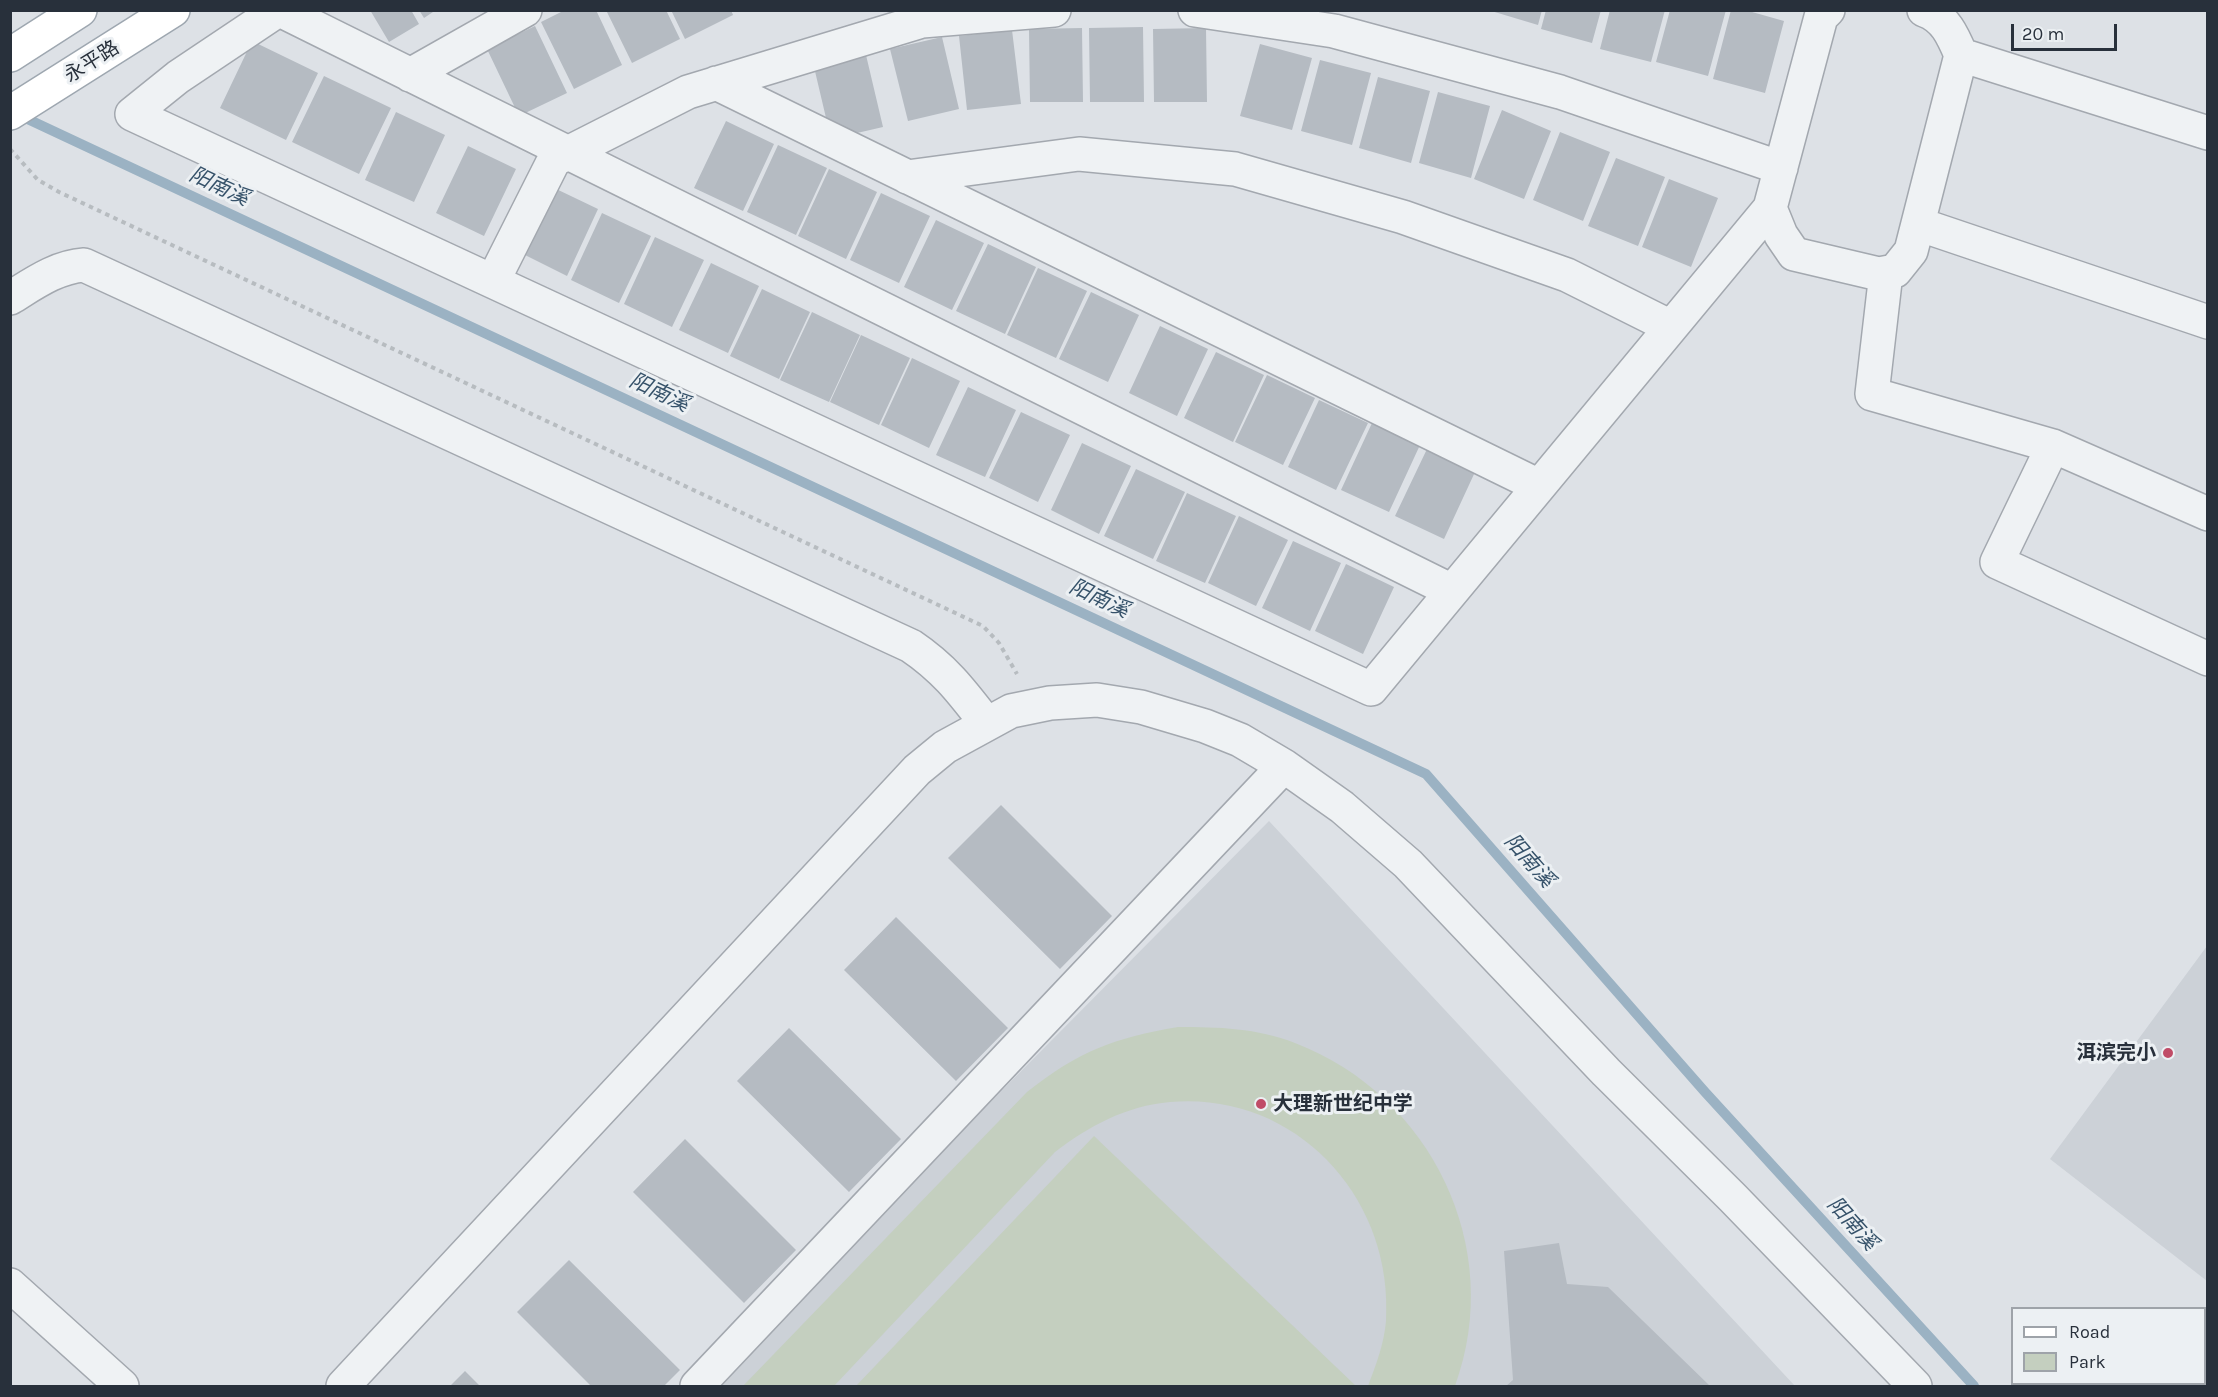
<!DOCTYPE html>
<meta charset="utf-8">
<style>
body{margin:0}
#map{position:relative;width:2218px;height:1397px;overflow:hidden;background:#dde1e6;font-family:Karla,sans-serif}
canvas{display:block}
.frame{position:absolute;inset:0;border:12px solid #28303b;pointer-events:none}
.legend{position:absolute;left:2011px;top:1307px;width:195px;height:78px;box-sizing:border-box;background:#ecf0f3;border:2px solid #9ea3a9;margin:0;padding:8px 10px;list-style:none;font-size:18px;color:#28303b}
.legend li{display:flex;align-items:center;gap:12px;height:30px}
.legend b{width:30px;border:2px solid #9ea3a9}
.scale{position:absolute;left:2011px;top:24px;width:106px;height:27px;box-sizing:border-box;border:3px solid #28303b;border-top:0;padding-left:8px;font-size:18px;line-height:21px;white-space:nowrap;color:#28303b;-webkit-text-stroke:4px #ecf0f3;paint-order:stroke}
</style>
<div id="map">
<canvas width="2218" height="1397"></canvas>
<div class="frame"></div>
<ul class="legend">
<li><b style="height:8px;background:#fff"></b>Road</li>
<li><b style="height:16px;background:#c4cfbf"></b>Park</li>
</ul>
<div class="scale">20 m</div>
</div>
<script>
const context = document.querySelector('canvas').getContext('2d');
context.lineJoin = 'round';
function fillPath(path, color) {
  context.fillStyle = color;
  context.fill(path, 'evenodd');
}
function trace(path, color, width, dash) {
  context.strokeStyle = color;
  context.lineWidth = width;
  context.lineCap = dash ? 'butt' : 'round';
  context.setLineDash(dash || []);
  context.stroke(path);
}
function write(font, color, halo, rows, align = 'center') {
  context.font = font + ' Karla,"Noto Sans SC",sans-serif';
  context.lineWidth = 6;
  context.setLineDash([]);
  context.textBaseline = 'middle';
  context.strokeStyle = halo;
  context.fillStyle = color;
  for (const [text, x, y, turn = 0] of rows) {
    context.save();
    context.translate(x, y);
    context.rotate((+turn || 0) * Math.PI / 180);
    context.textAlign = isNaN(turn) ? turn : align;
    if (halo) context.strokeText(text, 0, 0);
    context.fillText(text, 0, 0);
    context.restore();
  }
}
const built = new Path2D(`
 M1269,821L1795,1386H709Z
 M2207,946V1281L2050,1159Z`);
const green = new Path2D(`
 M1178,1027C1218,1027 1257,1028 1295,1043C1431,1095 1506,1248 1455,1386H1368C1376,1365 1384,1344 1386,1321C1394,1198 1296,1091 1170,1102C1126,1106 1089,1126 1055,1152L834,1386H743L1027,1092C1079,1051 1114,1038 1178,1027Z
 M1094,1136L1356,1386H856Z`);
const stream = new Path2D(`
 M19,115L1426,774L1705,1092L1974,1386`);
const building = new Path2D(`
 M370,10H411L419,24L389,42Z
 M419,10H436L424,18Z
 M565,10H596L622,65L574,89L541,22Z
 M606,10H666L680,39L632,63Z
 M671,10H731L733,15L685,39Z
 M1488,10H1542L1538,25Z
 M1546,10H1601L1592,43L1541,29Z
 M1610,10H1665L1651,62L1600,49Z
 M1670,10H1726L1708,76L1656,62Z
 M1731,10H1745L1784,21L1765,93L1713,79Z
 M535,26L567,93L519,116L487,49Z
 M1143,27L1144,102H1090L1089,28Z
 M1082,28L1083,102H1030L1029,29Z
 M1206,28L1207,102H1154L1153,29Z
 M1012,30L1021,104L967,110L959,36Z
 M942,37L959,109L908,121L890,49Z
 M252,41L318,73L286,140L220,108Z
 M1260,44L1312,58L1292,130L1240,116Z
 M866,55L883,127L831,139L814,67Z
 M1320,60L1371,73L1352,145L1301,131Z
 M324,76L391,108L359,174L292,142Z
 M1378,77L1430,91L1411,163L1359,148Z
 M1438,92L1490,106L1471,178L1419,163Z
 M1502,110L1551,131L1524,199L1474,179Z
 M396,112L445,135L414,202L365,180Z
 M726,121L774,144L743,211L694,188Z
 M1560,132L1610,152L1583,221L1533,200Z
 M778,145L827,168L796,235L747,212Z
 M468,146L516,169L484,236L436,213Z
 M1616,158L1665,177L1638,246L1588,226Z
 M829,169L877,192L846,259L798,236Z
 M1669,179L1718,198L1691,267L1642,247Z
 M550,186L598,209L567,276L519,252Z
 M881,193L930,216L899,283L850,260Z
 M602,213L651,236L619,303L571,280Z
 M936,220L984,243L952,310L904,287Z
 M655,237L704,260L672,327L624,304Z
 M988,244L1036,267L1005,334L956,311Z
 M711,263L759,286L728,353L679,330Z
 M1038,268L1087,291L1056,358L1007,335Z
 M762,289L810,312L779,379L730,356Z
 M1091,292L1139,315L1108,382L1059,359Z
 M812,312L860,335L829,402L780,380Z
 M1160,326L1208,349L1177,416L1129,393Z
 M861,335L910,358L879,425L830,402Z
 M1216,352L1264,375L1233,442L1184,418Z
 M912,358L960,381L929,448L881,425Z
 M1267,375L1315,398L1283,465L1235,442Z
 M968,387L1016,410L985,477L936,455Z
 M1319,400L1368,423L1336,490L1288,467Z
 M1021,412L1070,435L1038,502L989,478Z
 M1372,423L1420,445L1389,512L1341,490Z
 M1082,443L1131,466L1099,534L1051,510Z
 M1427,449L1475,472L1444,539L1395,516Z
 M1136,469L1185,492L1153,559L1104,536Z
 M1187,493L1236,516L1205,583L1156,561Z
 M1239,516L1288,540L1256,606L1208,583Z
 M1293,541L1341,563L1310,631L1262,608Z
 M1346,564L1394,587L1363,654L1315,631Z
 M1001,805L1112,916L1060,969L948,858Z
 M896,917L1008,1028L956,1081L844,970Z
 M789,1028L901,1139L849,1192L737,1081Z
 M685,1139L796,1250L744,1303L633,1192Z
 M1559,1243L1567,1284L1608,1287L1710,1386H1506L1513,1380L1504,1251Z
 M569,1260L680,1370L664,1386H591L517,1312Z
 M465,1371L480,1386H450Z`);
const path = new Path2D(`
 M10,149L38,180L59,192L983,626L999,643L1017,674`);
const minor = new Path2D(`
 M278,10L178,77L132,114L1371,689L1770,208
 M280,10L1452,591
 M1195,10L1334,31L1560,92L1781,168
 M1828,10L1821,17L1770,208L1781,235L1794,254L1879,274L1895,271L1911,251L1961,55C1953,36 1945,17 1924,10
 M1961,55L2208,133
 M410,75L525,10
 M716,83L1539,486
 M907,177L1079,154L1235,169L1403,217L1567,275L1671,327
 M1918,224L2208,322
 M1886,273L1872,394L2053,446L2208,514
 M493,281L554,160L688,92L922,21L1054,10
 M10,298C33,284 56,267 84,265L911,646C945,669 962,692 986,723
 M2053,446L1997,562L2208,659
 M10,1285L122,1386
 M343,1386L917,770L945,747L1011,711L1050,703L1097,700L1141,707L1205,726L1240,740L1284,766L1342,807L1408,864L1606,1072L1733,1198L1915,1386
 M697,1386L1284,766`);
const major = new Path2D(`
 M10,55L80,10
 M10,113L173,10`);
const markers = [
 [2168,1053,6,"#c04c67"],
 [1261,1104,6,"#c04c67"]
];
const streetNames = [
 ["永平路",92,62,-32]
];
const poiNames = [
 ["洱滨完小",2156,1053],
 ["大理新世纪中学",1273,1104,"left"]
];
const waterNames = [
 ["阳南溪",219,187,25],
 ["阳南溪",659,393,25],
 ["阳南溪",1099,599,25],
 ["阳南溪",1529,861,49],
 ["阳南溪",1852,1224,48]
];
fillPath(built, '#ccd1d7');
fillPath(green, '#c4cfbf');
trace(stream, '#9bb2c3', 10);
fillPath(building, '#b5bbc2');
trace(minor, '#a3a8af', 36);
trace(major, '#9ea7b0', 36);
trace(path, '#b7bcc0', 4, [4.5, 4.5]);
trace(minor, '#eff2f4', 33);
trace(major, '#fff', 33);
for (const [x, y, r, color] of markers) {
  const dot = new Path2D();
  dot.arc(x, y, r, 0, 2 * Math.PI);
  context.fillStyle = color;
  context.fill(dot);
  trace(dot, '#ecf0f3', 2);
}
write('20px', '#28303b', '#ecf0f3', streetNames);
write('bold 20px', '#28303b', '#ecf0f3', poiNames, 'right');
write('italic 21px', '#36526a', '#ecf0f3', waterNames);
</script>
